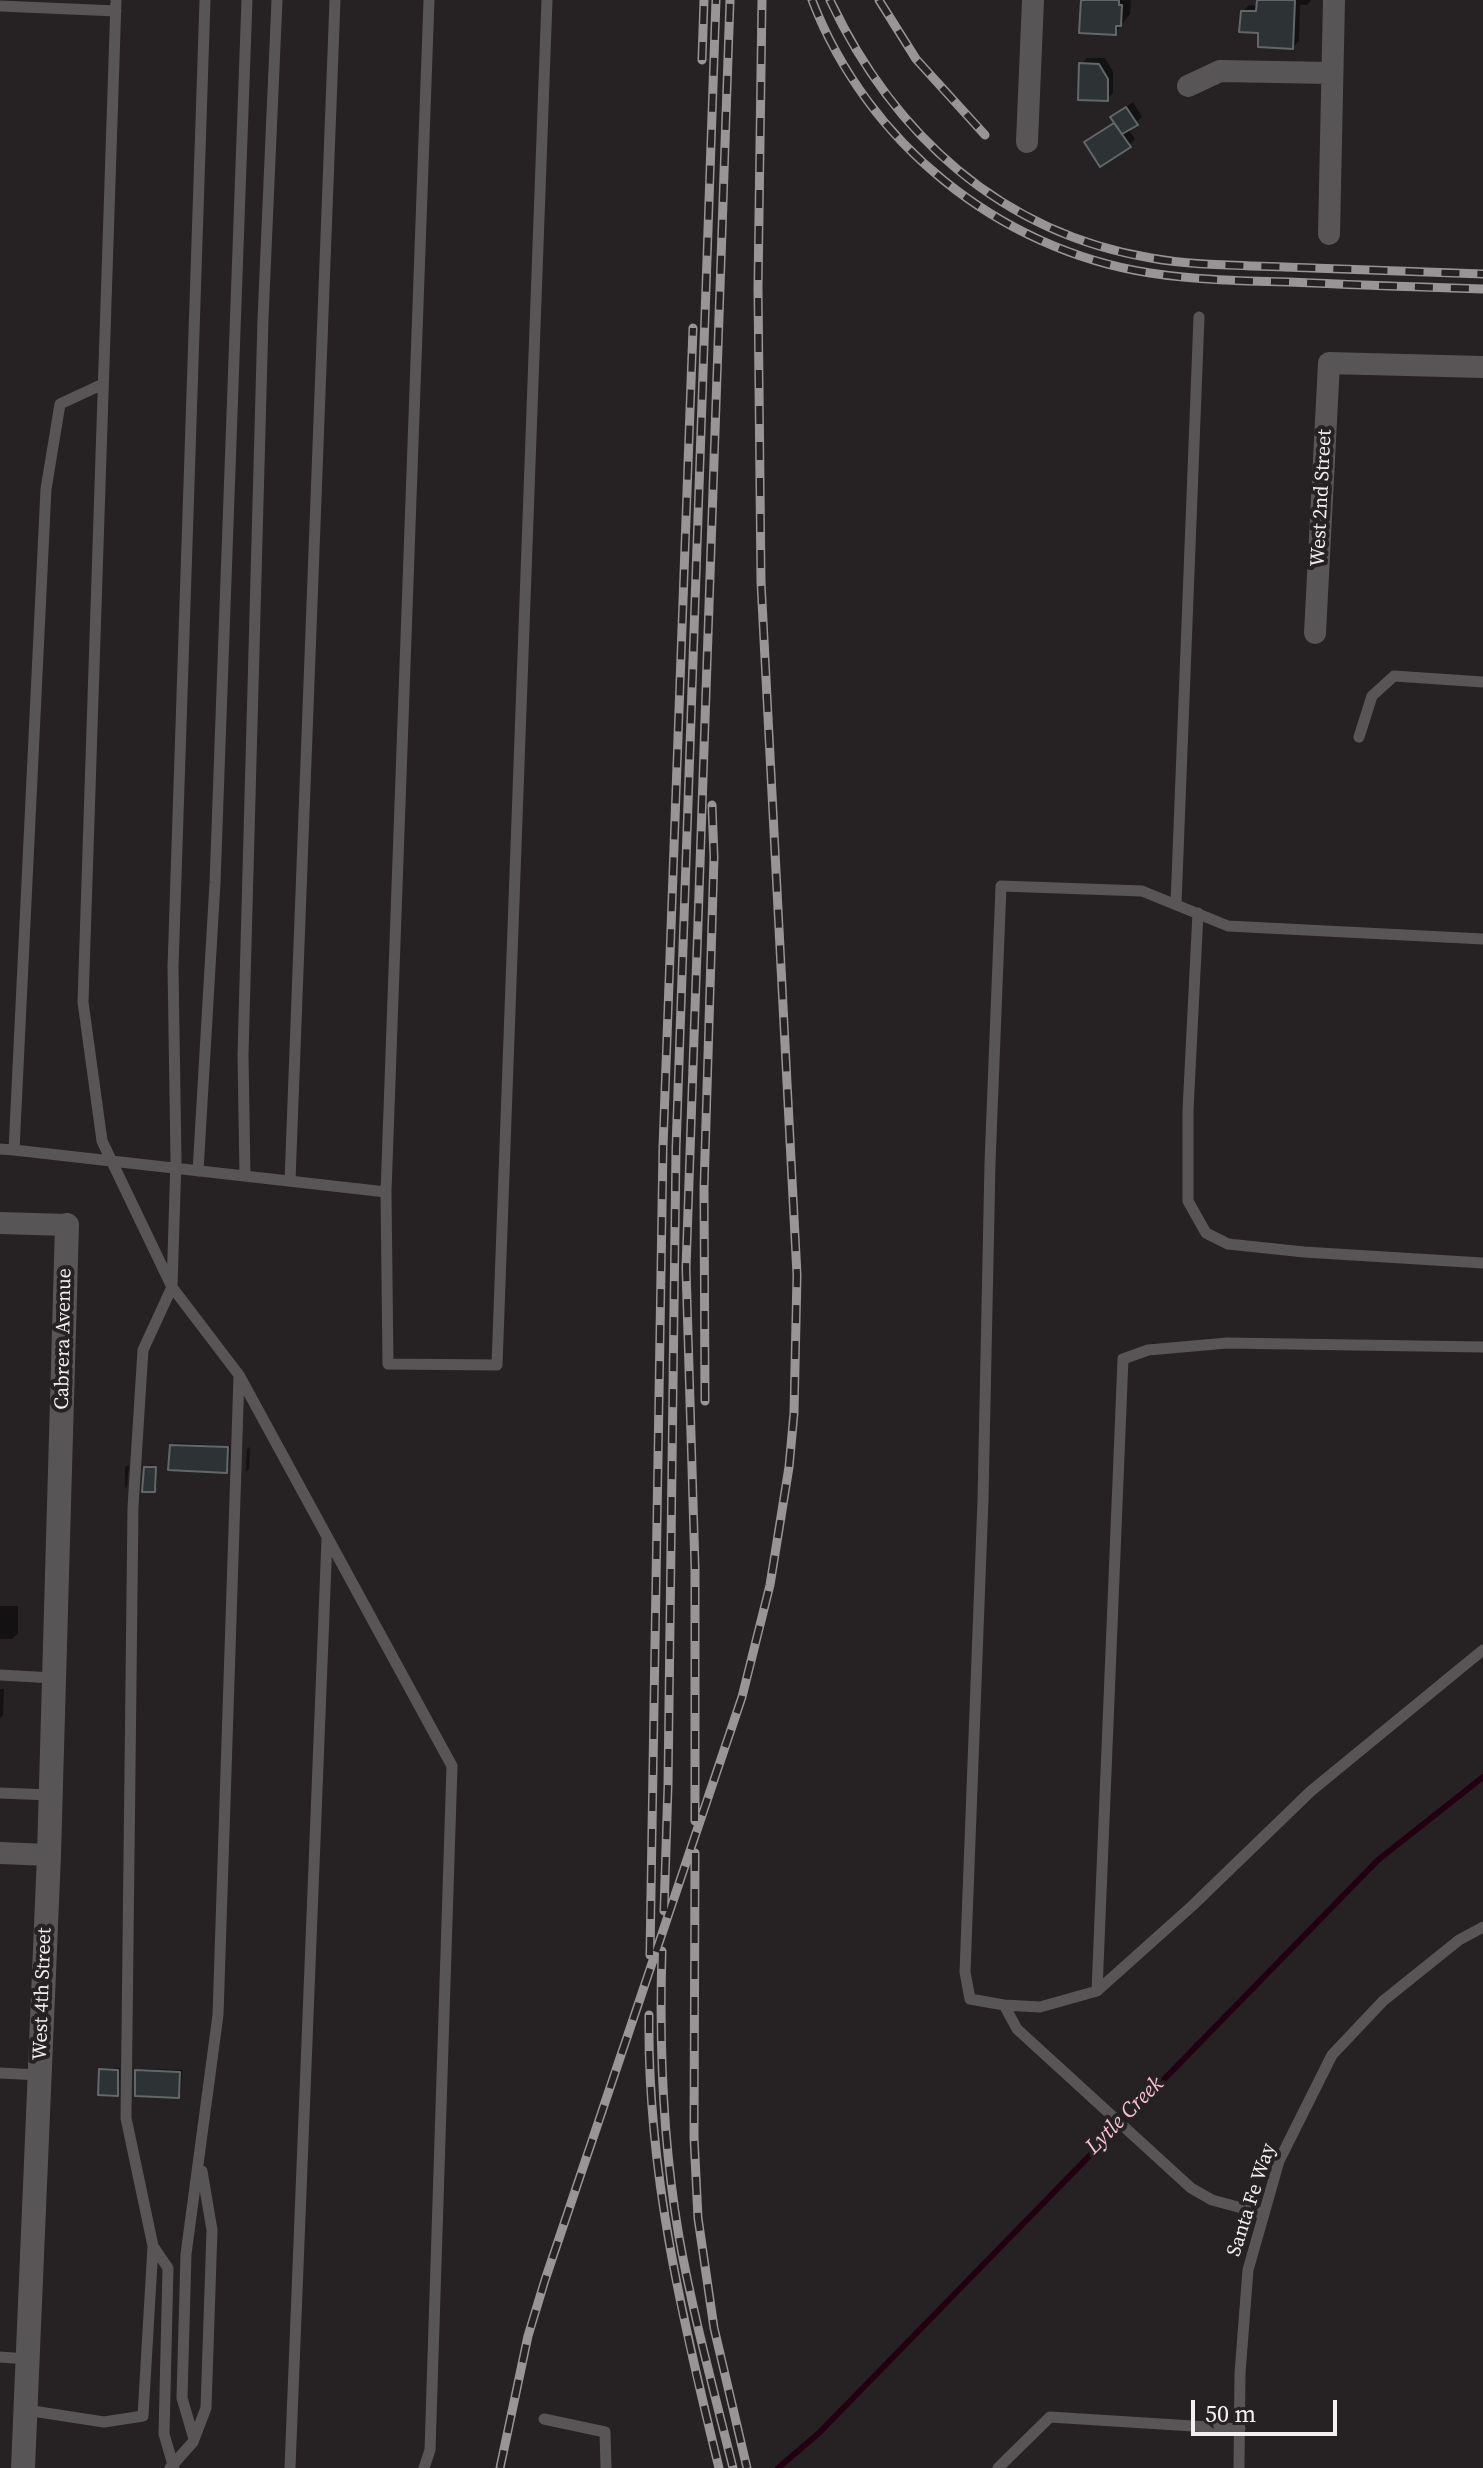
<!DOCTYPE html>
<style>
body{margin:0}
#map{position:relative;width:1483px;height:2468px;overflow:hidden;background:#262122;font-family:"Source Serif 4",serif}
canvas{display:block}
.scale{position:absolute;left:1191px;top:2400px;width:146px;height:36px;box-sizing:border-box;border:4px solid #f3eff0;border-top:0;padding-left:10px;font-size:24px;line-height:28px;white-space:nowrap;color:#f3eff0;-webkit-text-stroke:6px #262122;paint-order:stroke}
</style>
<div id="map">
<canvas width="1483" height="2468"></canvas>
<div class="scale">50 m</div>
</div>
<script>
const context = document.querySelector('canvas').getContext('2d');
context.lineJoin = 'round';
function fillPath(path, color) {
  context.fillStyle = color;
  context.fill(path, 'evenodd');
}
function trace(path, color, width, dash) {
  context.strokeStyle = color;
  context.lineWidth = width;
  context.lineCap = dash ? 'butt' : 'round';
  context.setLineDash(dash || []);
  context.stroke(path);
}
function write(font, color, halo, rows, align = 'center') {
  context.font = font + ' "Source Serif 4",serif';
  context.lineWidth = 8;
  context.setLineDash([]);
  context.textBaseline = 'middle';
  context.strokeStyle = halo;
  context.fillStyle = color;
  for (const [text, x, y, turn = 0] of rows) {
    context.save();
    context.translate(x, y);
    context.rotate((+turn || 0) * Math.PI / 180);
    context.textAlign = isNaN(turn) ? turn : align;
    if (halo) context.strokeText(text, 0, 0);
    context.fillText(text, 0, 0);
    context.restore();
  }
}
const shadow = new Path2D(`
 M1083,0H1131L1130,14L1115,33Z
 M1259,0H1311L1307,5H1300L1299,41L1293,47L1260,31L1243,11L1249,5L1258,6Z
 M1087,58H1105L1113,72V93L1107,99L1081,64Z
 M1133,102L1142,117L1128,129L1135,139L1129,145L1087,142L1116,122L1113,117Z
 M174,1443L230,1446L229,1468L226,1471L172,1446Z
 M250,1447L249,1469L246,1472L247,1449Z
 M129,1465L127,1486L125,1489V1467Z
 M149,1465L157,1466V1487L154,1490L146,1468Z
 M0,1606H18V1633L12,1639H0Z
 M0,1689H4L3,1715L0,1718Z
 M104,2068H120L119,2092L117,2094L101,2070Z
 M139,2069L182,2070L181,2093L178,2096L137,2071Z`);
const stream = new Path2D(`
 M778,2468L819,2433L1378,1860L1483,1777`);
const building = new Path2D(`
 M1081,0H1119V5H1122L1121,26H1116V35L1079,33Z
 M1257,0H1295L1293,49L1258,47V33L1239,32L1241,11H1256Z
 M1079,63L1099,64L1108,79V101L1078,100Z
 M1126,107L1138,125L1122,134L1110,117Z
 M1114,123L1131,147L1100,167L1084,142Z
 M170,1445L228,1447L227,1473L168,1470Z
 M144,1467H156L155,1492H142Z
 M99,2069L118,2070V2096L98,2095Z
 M135,2070L180,2072L179,2098L135,2096Z`);
const service = new Path2D(`
 M116,0L83,1002L102,1141L172,1287L239,1375L452,1766L430,2450L424,2468
 M429,0L386,1192L388,1364L497,1365L547,0
 M0,6L116,11
 M103,384L60,404L46,489L14,1150L386,1192
 M1359,737L1372,696L1394,676L1483,682
 M1176,904L1199,317
 M1198,913L1188,1110V1201L1206,1233L1228,1244L1304,1252L1483,1263
 M1483,939L1228,926L1142,891L1001,886L990,1163L983,1500L965,1972L970,1999L1004,2005L1040,2007L1097,1991L1192,1906L1311,1791L1483,1650
 M0,1149L14,1150
 M198,1171L215,883L247,0
 M245,1176L243,1055L263,319L277,0
 M290,1181L335,0
 M0,1675L54,1678
 M0,1793L50,1795
 M1097,1991L1123,1359L1148,1350L1227,1343L1483,1347
 M1004,2005L1017,2029L1191,2188L1212,2200L1264,2214
 M0,2073L40,2075
 M153,2246L168,2268L164,2434L174,2468
 M0,2357L27,2359
 M26,2410L104,2422L143,2416L153,2246L126,2118L133,1507L143,1350L172,1287L176,1160L173,967L205,0
 M544,2419L605,2432L606,2468
 M194,2439L182,2398L186,2254L218,2015L239,1376
 M170,2468L193,2442L206,2408L212,2230L202,2171
 M290,2468L327,1539
 M998,2468L1050,2417L1240,2429
 M1239,2468L1240,2373L1248,2270L1279,2161L1332,2055L1383,2001L1459,1940L1483,1927`);
const minor = new Path2D(`
 M1188,86L1220,71L1331,73
 M1027,142L1033,0
 M1329,234L1334,0
 M1315,633L1329,363L1483,367
 M0,1223L67,1225
 M0,1853L49,1855`);
const tertiary = new Path2D(`
 M23,2468L49,1855L67,1225`);
const rail = new Path2D(`
 M812,0C867,143 998,249 1150,273C1196,280 1242,281 1289,282C1354,285 1418,287 1483,289
 M830,0C893,134 1001,233 1151,258C1195,266 1239,265 1284,267C1350,269 1417,272 1483,274
 M879,0L916,59L985,135
 M702,60L704,0
 M705,1401L704,1188L714,857L712,805
 M695,1821V1568L686,1268L730,0
 M695,1853L694,2137L698,2218L714,2328L747,2468
 M664,1911L668,1785L676,1148L716,0
 M662,1951C659,2046 663,2143 679,2237C693,2315 714,2391 733,2468
 M650,1955L663,1147L693,328
 M649,2015C647,2170 682,2318 719,2468
 M500,2468L528,2336L545,2280L742,1697L770,1585L789,1467L794,1413L797,1275L761,582L758,288L762,0`);
const streetNames = [
 ["West 2nd Street",1322,498,-87],
 ["Cabrera Avenue",64,1339,-89],
 ["West 4th Street",43,1994,-88],
 ["Santa Fe Way",1252,2200,-72]
];
const waterNames = [
 ["Lytle Creek",1125,2116,-45]
];
fillPath(shadow, '#0007');
trace(stream, '#230011', 6);
fillPath(building, '#2d3334');
trace(building, '#626869', 2);
trace(service, '#585556', 11);
trace(minor, '#585556', 22);
trace(tertiary, '#585556', 24);
trace(rail, '#999495', 9);
trace(rail, '#262122', 6, [18]);
write('20px', '#f3eff0', '#262122', streetNames);
write('italic 22px', '#f9c2d6', '#262122', waterNames);
</script>
